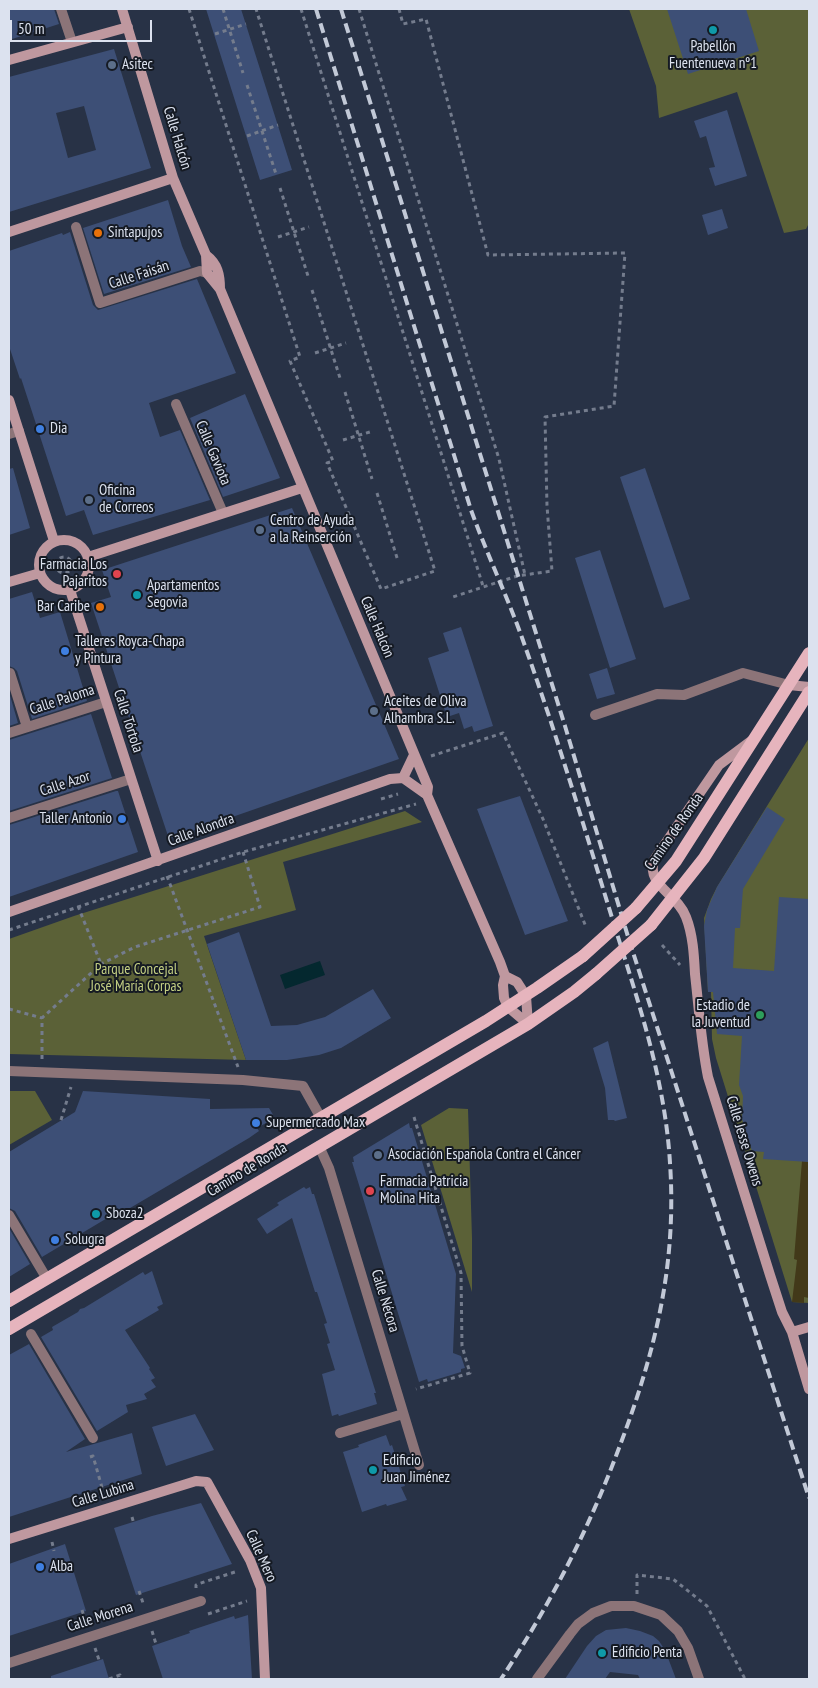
<!DOCTYPE html>
<meta charset="utf-8">
<style>
body{margin:0}
#map{position:relative;width:818px;height:1688px;overflow:hidden;background:#283246;font-family:"PT Sans Narrow",sans-serif}
canvas{display:block}
.frame{position:absolute;inset:0;border:10px solid #dce2ef;pointer-events:none}
.scale{position:absolute;left:10px;top:20px;width:142px;height:22px;box-sizing:border-box;border:2px solid #dce2ef;border-top:0;padding-left:6px;font-size:15px;line-height:18px;white-space:nowrap;color:#dce2ef;-webkit-text-stroke:4px #151a23;paint-order:stroke}
</style>
<div id="map">
<canvas width="818" height="1688"></canvas>
<div class="frame"></div>
<div class="scale">50 m</div>
</div>
<script>
const context = document.querySelector('canvas').getContext('2d');
context.lineJoin = 'round';
function fillPath(path, color) {
  context.fillStyle = color;
  context.fill(path, 'evenodd');
}
function trace(path, color, width, dash) {
  context.strokeStyle = color;
  context.lineWidth = width;
  context.lineCap = dash ? 'butt' : 'round';
  context.setLineDash(dash || []);
  context.stroke(path);
}
function write(font, color, halo, rows, align = 'center') {
  context.font = font + ' "PT Sans Narrow",sans-serif';
  context.lineWidth = 4;
  context.setLineDash([]);
  context.textBaseline = 'middle';
  context.strokeStyle = halo;
  context.fillStyle = color;
  for (const [text, x, y, turn = 0] of rows) {
    context.save();
    context.translate(x, y);
    context.rotate((+turn || 0) * Math.PI / 180);
    context.textAlign = isNaN(turn) ? turn : align;
    if (halo) context.strokeText(text, 0, 0);
    context.fillText(text, 0, 0);
    context.restore();
  }
}
const green = new Path2D(`
 M629,9H809V223L806,229L784,233L737,92L659,118L656,86Z
 M809,738V1303L792,1302L716,1058L712,1039L711,992H708L704,918L711,899L717,887Z
 M405,811L422,822L283,862L296,910L204,936L246,1060L9,1054V939L74,916Z
 M9,1091H35L52,1120L9,1145Z
 M449,1108L468,1109L472,1238V1292L421,1125Z`);
const sand = new Path2D(`
 M802,1161L809,1162V1298L804,1297V1303L792,1302L797,1260L794,1259Z`);
const water = new Path2D(`
 M320,961L325,975L285,989L280,975Z`);
const building = new Path2D(`
 M9,9H54L59,24L9,40Z
 M206,9H241L292,170L260,180Z
 M667,9H746L759,51L688,74Z
 M114,49L151,168L9,212V77ZM84,106L96,150L68,158L56,113Z
 M727,110L747,176L715,186L709,168L715,167L706,136L700,138L694,121Z
 M168,200L182,246L191,267L104,294L83,228Z
 M722,209L728,228L708,235L702,215Z
 M70,232L93,305L98,310L197,279L236,373L149,403L160,437L180,430L210,500L93,535L84,510L66,516L21,378L20,379L9,346V251L62,233L63,235Z
 M245,394L280,478L223,497L190,418Z
 M13,468L30,528L9,535V469Z
 M645,468L690,599L664,608L620,477Z
 M292,508L399,759L169,839L91,603L111,597L102,570Z
 M600,550L636,659L610,668L575,558Z
 M32,592L40,618L60,612L87,701L32,719L17,671L14,668L9,666V599Z
 M461,627L493,726L474,732L472,726L464,729L459,713L447,717L428,658L449,651L443,633Z
 M607,668L615,694L597,699L589,674Z
 M9,692L18,723L9,726Z
 M91,714L112,778L9,811V740Z
 M116,791H118L138,852L9,897V825Z
 M520,796L568,921L525,935L477,809Z
 M767,807L785,819L743,889L740,928H735L733,968L774,971L779,897L809,899V1162L763,1159L764,1152L752,1151L742,1119L743,1096L739,1085L742,1036L717,1034L713,992H708L704,926L707,910L717,887Z
 M239,932L271,1026L297,1025L325,1017L373,989L391,1018L341,1048L319,1055L287,1060H246L207,944Z
 M608,1041L627,1118L615,1121L614,1120H608L605,1088L593,1048Z
 M83,1091L210,1099V1109L269,1108L275,1118L257,1128L259,1131L249,1138L125,1211L124,1208L42,1257L15,1211L9,1208V1152L75,1112Z
 M409,1123L410,1128H412L456,1274L453,1353L461,1356L465,1368L461,1369V1372L428,1382L427,1379L419,1382L352,1162H354L353,1157Z
 M304,1187L306,1189L310,1187L312,1194H314L376,1393H374L377,1404L339,1416L338,1414L332,1416L322,1374L335,1370L327,1344L330,1343L324,1324L327,1323L317,1292H315L292,1218L267,1234L257,1219L279,1205L277,1203Z
 M9,1228L30,1264L9,1277Z
 M152,1271L163,1304L157,1307L159,1310L125,1330L150,1368L149,1369L155,1378L151,1380L156,1387L144,1394L147,1399L126,1405L128,1412L97,1431L41,1337L53,1330L52,1327L78,1312L80,1309L84,1308L143,1272L145,1275Z
 M29,1344L85,1439L66,1452L132,1433L142,1474L9,1517V1355Z
 M195,1414L214,1450L166,1466L152,1427Z
 M386,1435L390,1446L392,1445L405,1486L401,1487L407,1500L387,1506L386,1504L362,1512L343,1452L359,1447L358,1445Z
 M201,1503L232,1564L136,1595L114,1528L152,1516Z
 M65,1544L86,1611L9,1636V1564Z
 M248,1615L252,1679H163L152,1646L190,1633L189,1631L234,1616L235,1619Z
 M626,1628L640,1631L653,1636L659,1641L665,1650L676,1679H640L638,1675L610,1672L605,1679H565L587,1646L596,1636L606,1630Z
 M103,1659L109,1679H51V1676Z`);
const path = new Path2D(`
 M189,9L300,357L290,361L333,461L327,463L381,589L435,571L256,9
 M223,9L243,73
 M301,9L483,586
 M359,9L499,459L525,575
 M399,9L403,24L426,19L488,255L625,253L614,406L545,417L547,506L552,571L517,576L453,597
 M215,34L246,24
 M247,85L276,174
 M247,136L278,125
 M280,188L308,276
 M278,237L309,227
 M312,290L340,378
 M315,353L346,343
 M345,392L372,479
 M343,440L373,431
 M377,493L398,561
 M56 565a8 8 0 1 1 16 0a8 8 0 1 1-16 0Z
 M431,756L503,733L543,819L586,927
 M381,799L398,794
 M167,876L238,1067
 M78,906L101,964
 M9,930L243,852L416,804
 M662,945L680,965
 M9,1009L42,1018
 M42,1059V1018L101,964L135,947L260,907L243,852
 M414,1117L461,1273L462,1346L470,1373L416,1389
 M61,1120L71,1087
 M90,1457L93,1456L103,1491
 M132,1517L134,1524
 M52,1542L54,1551
 M196,1588V1585L198,1584L238,1571
 M139,1591L144,1606
 M637,1594V1575L673,1579L707,1606L745,1679
 M82,1610L86,1623
 M208,1614L247,1601
 M152,1631L156,1644
 M95,1648L100,1663
 M109,1679L120,1675L121,1679`);
const lane = new Path2D(`
 M595,715L657,694L684,695L743,673L789,685`);
const street = new Path2D(`
 M61,9L72,42
 M76,227L100,303L200,271L207,273
 M176,404L223,513
 M9,434L19,431
 M10,673L27,727
 M9,733L106,702
 M9,818L131,779
 M9,1071L243,1080L303,1086L321,1118
 M319,1146L329,1168L419,1465
 M9,1215L47,1279
 M31,1334L93,1438
 M340,1433L403,1414
 M9,1663L201,1601
 M537,1679L570,1634L578,1624L593,1613L611,1606H634L661,1615L678,1631L688,1648L699,1679`);
const secondary = new Path2D(`
 M122,9L173,178L206,255L207,273L220,289L428,787L427,795L500,962L505,976L503,985L504,998L508,1007L528,1024
 M9,60L128,27
 M9,232L173,178
 M206,255C218,264 220,275 220,289
 M9,400L54,541
 M39 565a25 25 0 1 1 50 0a25 25 0 1 1-50 0Z
 M88,557L302,488
 M9,582L40,573
 M70,590L158,861
 M789,685L809,687
 M751,741L719,765L654,860C646,886 677,893 686,917C693,935 694,955 695,974C699,1009 701,1042 708,1077L770,1275L782,1312L792,1332L809,1389
 M403,778L414,755
 M9,912L390,779L403,778L427,795
 M505,976L517,982L526,996L528,1024
 M792,1332L809,1327
 M9,1539L196,1481L207,1482L250,1560L261,1588L265,1679`);
const primary = new Path2D(`
 M636,908L676,861L809,653
 M651,925L704,858L809,692
 M9,1301L486,1021L537,988L583,956
 M9,1329L528,1024L574,992L596,974`);
const rail = new Path2D(`
 M316,9L471,510C488,557 510,602 526,649C558,739 585,830 613,921C638,1001 665,1079 670,1163C677,1265 655,1353 619,1448C589,1529 549,1607 501,1679
 M341,9L565,726L629,940L809,1498`);
const primaryBridge = new Path2D(`
 M583,956L636,908
 M596,974L651,925`);
const markers = [
 [713,30,5,"#0f9aa8"],
 [112,65,5,"#5c6f8a"],
 [98,233,5,"#e8710a"],
 [40,429,5,"#3f7fe0"],
 [89,500,5,"#5c6f8a"],
 [260,530,5,"#5c6f8a"],
 [117,574,5,"#e0444e"],
 [137,595,5,"#0f9aa8"],
 [100,607,5,"#e8710a"],
 [65,651,5,"#3f7fe0"],
 [374,711,5,"#5c6f8a"],
 [122,819,5,"#3f7fe0"],
 [760,1015,5,"#2e9e5b"],
 [256,1123,5,"#3f7fe0"],
 [378,1155,5,"#5c6f8a"],
 [370,1191,5,"#e0444e"],
 [96,1214,5,"#0f9aa8"],
 [55,1240,5,"#3f7fe0"],
 [373,1470,5,"#0f9aa8"],
 [40,1567,5,"#3f7fe0"],
 [602,1653,5,"#0f9aa8"]
];
const poiNames = [
 ["Pabellón",713,47,"center"],
 ["Fuentenueva nº1",713,64,"center"],
 ["Asitec",122,65],
 ["Sintapujos",108,233],
 ["Dia",50,429],
 ["Oficina",99,491],
 ["de Correos",99,508],
 ["Centro de Ayuda",270,521],
 ["a la Reinserción",270,538],
 ["Farmacia Los",107,565,"right"],
 ["Pajaritos",107,582,"right"],
 ["Apartamentos",147,586],
 ["Segovia",147,603],
 ["Bar Caribe",90,607,"right"],
 ["Talleres Royca-Chapa",75,642],
 ["y Pintura",75,659],
 ["Aceites de Oliva",384,702],
 ["Alhambra S.L.",384,719],
 ["Taller Antonio",112,819,"right"],
 ["Estadio de",750,1006,"right"],
 ["la Juventud",750,1023,"right"],
 ["Supermercado Max",266,1123],
 ["Asociación Española Contra el Cáncer",388,1155],
 ["Farmacia Patricia",380,1182],
 ["Molina Hita",380,1199],
 ["Sboza2",106,1214],
 ["Solugra",65,1240],
 ["Edificio",383,1461],
 ["Juan Jiménez",383,1478],
 ["Alba",50,1567],
 ["Edificio Penta",612,1653]
];
const streetNames = [
 ["Calle Halcón",177,138,73],
 ["Calle Faisán",139,275,-18],
 ["Calle Gaviota",213,453,67],
 ["Calle Halcón",377,627,67],
 ["Calle Paloma",62,700,-18],
 ["Calle Tórtola",128,721,72],
 ["Calle Azor",65,784,-18],
 ["Calle Alondra",201,830,-20],
 ["Camino de Ronda",674,832,-55],
 ["Calle Jesse Owens",744,1141,73],
 ["Camino de Ronda",247,1170,-31],
 ["Calle Nécora",385,1301,73],
 ["Calle Lubina",103,1494,-17],
 ["Calle Mero",261,1556,66],
 ["Calle Morena",100,1617,-18]
];
const parkNames = [
 ["Parque Concejal",136,970],
 ["José María Corpas",136,987]
];
fillPath(green, '#5b6137');
fillPath(sand, '#423919');
fillPath(water, '#04282f');
fillPath(building, '#3d4f76');
trace(path, '#747c8d', 3, [4, 4]);
trace(lane, '#8c7478', 10);
trace(street, '#8c7478', 10);
trace(secondary, '#bf989f', 10);
trace(primary, '#e6b4bd', 12);
trace(rail, '#c2c9d7', 4, [10, 5]);
trace(primaryBridge, '#e6b4bd', 12);
for (const [x, y, r, color] of markers) {
  const dot = new Path2D();
  dot.arc(x, y, r, 0, 2 * Math.PI);
  context.fillStyle = color;
  context.fill(dot);
  trace(dot, '#151a23', 2);
}
write('15px', '#dce2ef', '#151a23', poiNames, 'left');
write('15px', '#dce2ef', '#151a23', streetNames);
write('15px', '#c3cf83', '#151a23', parkNames);
</script>
